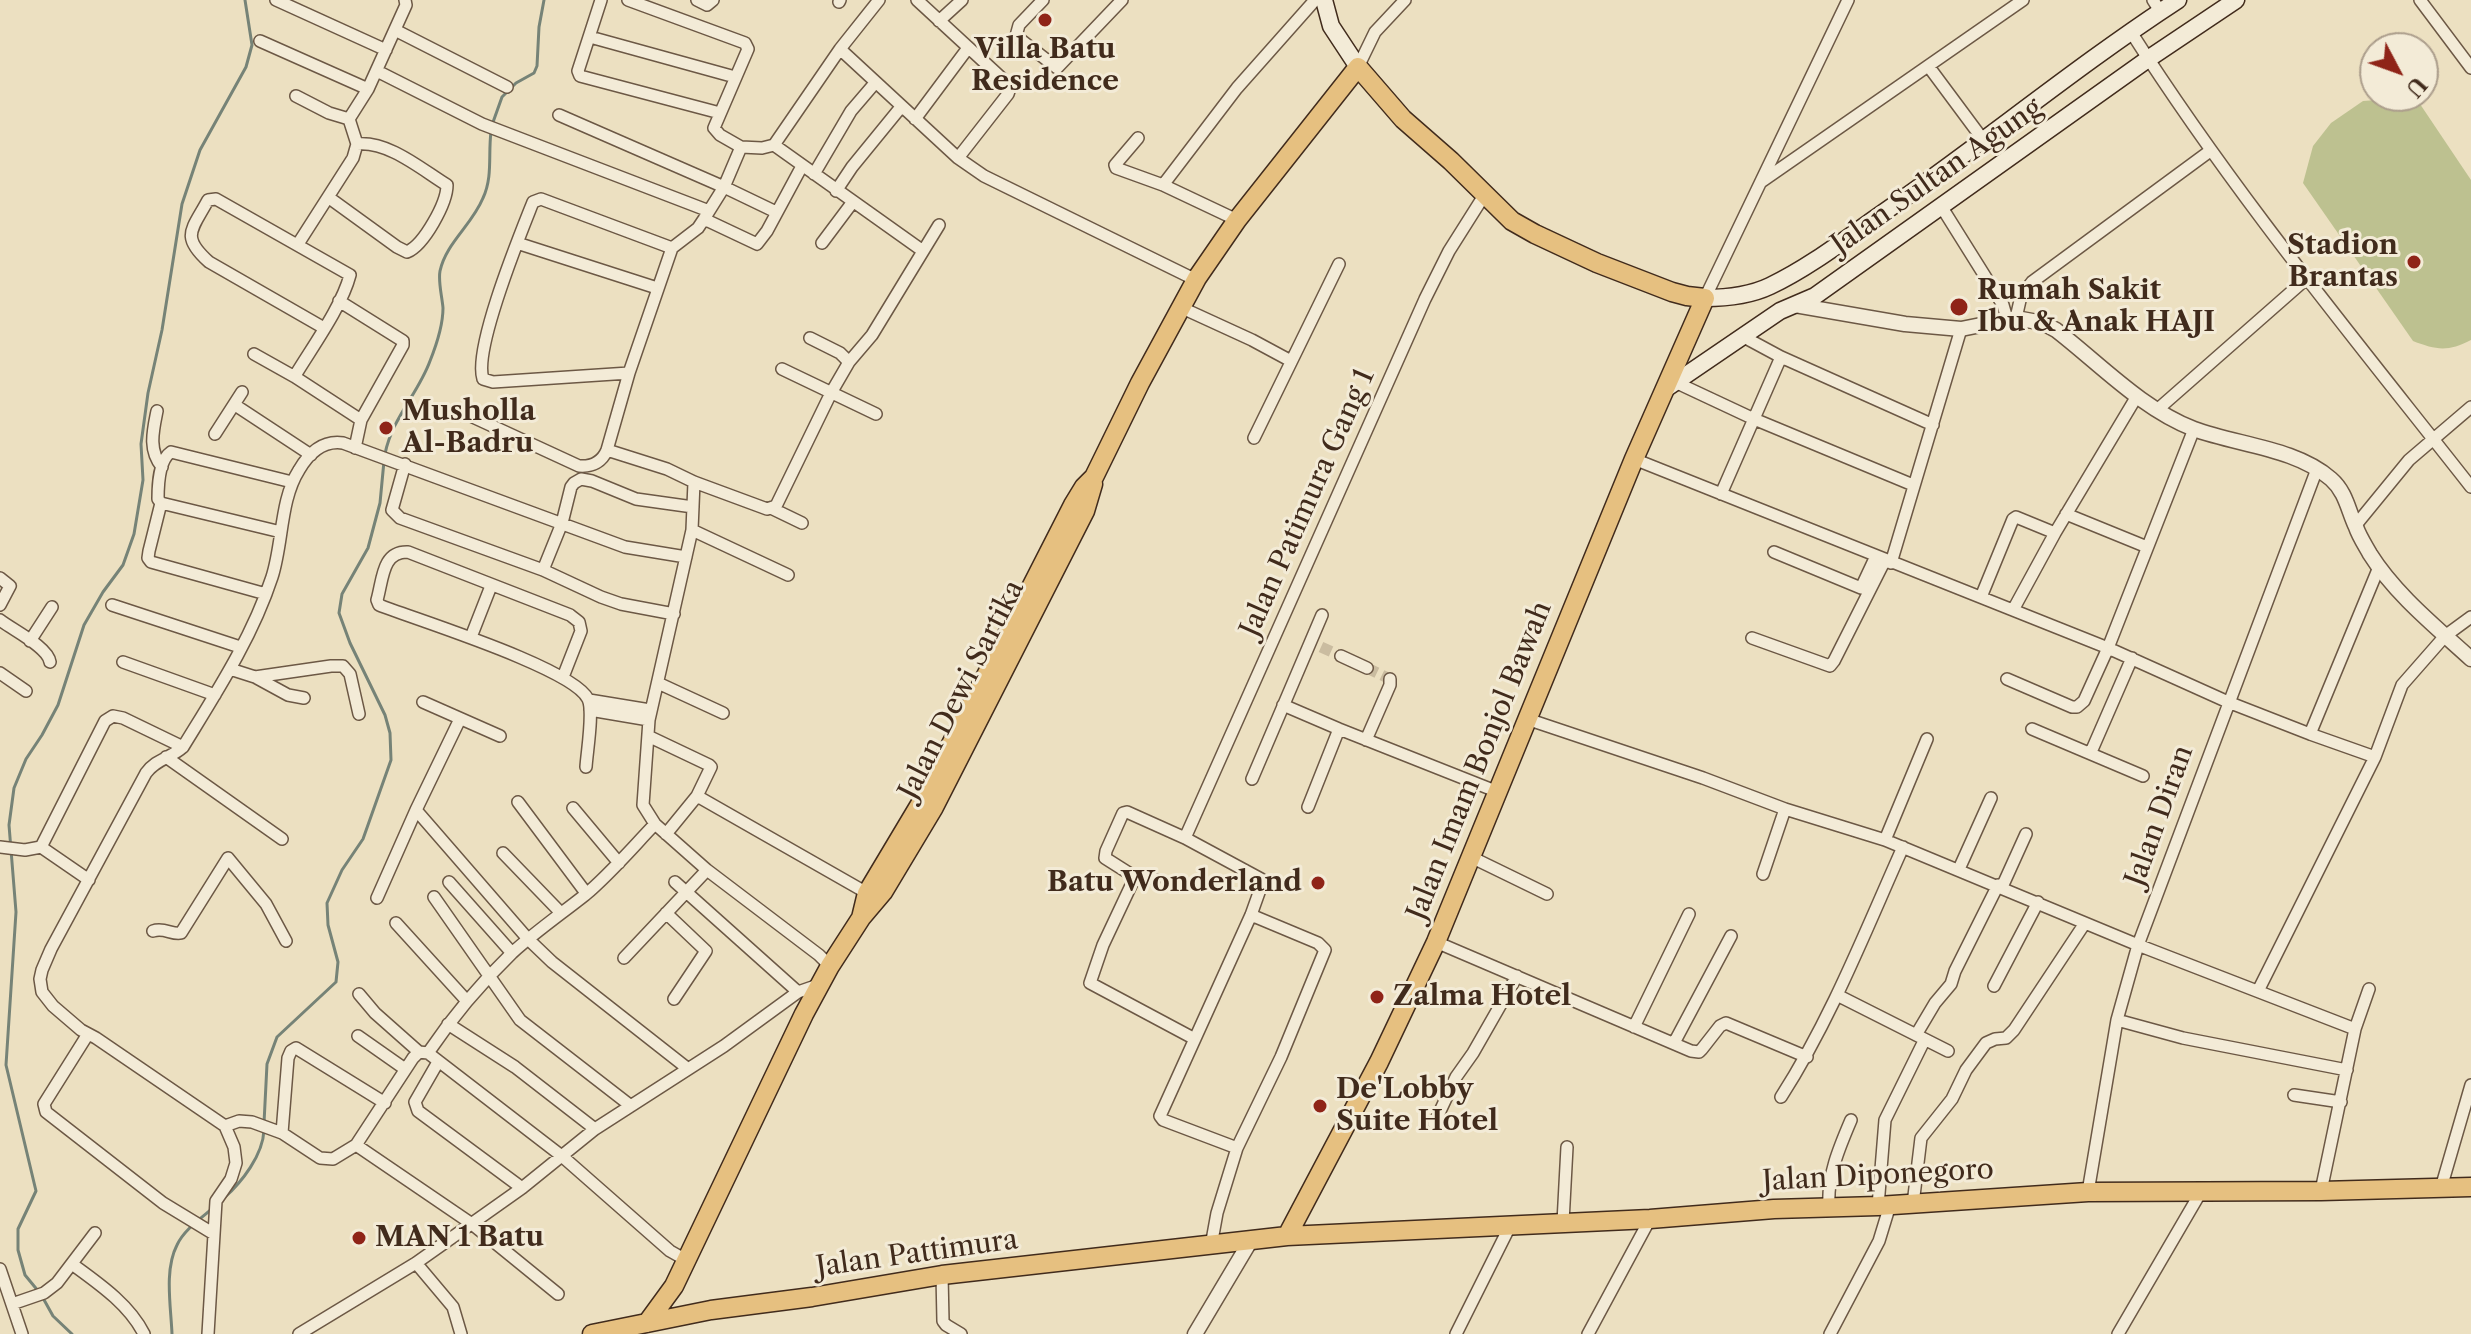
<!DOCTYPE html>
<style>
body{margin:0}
#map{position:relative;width:2471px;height:1334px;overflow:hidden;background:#ece0c1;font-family:"Libre Caslon Text",serif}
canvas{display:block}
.north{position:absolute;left:2359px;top:32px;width:80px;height:80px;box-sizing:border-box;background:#f3ebd7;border:2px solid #ac9e8c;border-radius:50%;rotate:131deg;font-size:22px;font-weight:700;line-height:32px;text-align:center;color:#412b1c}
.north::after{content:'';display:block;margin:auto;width:28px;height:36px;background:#8f2418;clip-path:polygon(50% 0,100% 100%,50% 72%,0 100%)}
</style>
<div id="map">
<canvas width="2471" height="1334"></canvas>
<div class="north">U</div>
</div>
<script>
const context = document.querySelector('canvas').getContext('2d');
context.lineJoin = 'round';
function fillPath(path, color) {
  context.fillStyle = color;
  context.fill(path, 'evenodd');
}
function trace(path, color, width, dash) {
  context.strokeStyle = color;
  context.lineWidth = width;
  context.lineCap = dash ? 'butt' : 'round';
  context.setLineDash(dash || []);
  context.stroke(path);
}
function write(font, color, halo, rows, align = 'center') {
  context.font = font + ' "Libre Caslon Text",serif';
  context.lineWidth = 6;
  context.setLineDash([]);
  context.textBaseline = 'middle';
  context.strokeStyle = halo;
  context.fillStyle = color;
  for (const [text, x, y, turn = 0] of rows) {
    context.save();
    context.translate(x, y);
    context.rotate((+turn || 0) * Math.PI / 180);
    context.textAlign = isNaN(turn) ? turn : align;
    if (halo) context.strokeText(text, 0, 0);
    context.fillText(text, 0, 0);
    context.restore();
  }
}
const green = new Path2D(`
 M2390,99L2420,104L2471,180V340C2448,352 2436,350 2413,341L2303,183L2313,146L2331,123L2363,101Z`);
const stream = new Path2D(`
 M492,125L502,97L516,83L534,73L537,66L539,27L544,0
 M385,454C392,418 418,394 430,361C436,346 443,324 443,308C442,296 438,282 440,271C446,243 472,225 483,198C493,177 488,154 491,132
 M264,1123L267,1064L277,1037L336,982L338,962L328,925L327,903L342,870L363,839L391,760L390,733L385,715L350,643L339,613L342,594L368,548L380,503L384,461
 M224,1198C242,1182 263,1155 264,1130
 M39,1292L25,1275L18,1250V1229L36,1191L6,1065L16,912L9,825L14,788L26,759L42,735L58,705L84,625L103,592L123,565L134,534L143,480L141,444L148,393L162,330L182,204L200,150L246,67L252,45L245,0
 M43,1298L53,1316L72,1334
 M172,1334C171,1307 164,1270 177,1245C184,1230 200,1219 213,1208`);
const minorTunnel = new Path2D(`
 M1321,647L1341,656
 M1367,668L1390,679`);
const minor = new Path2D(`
 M276,0L386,50
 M601,0L578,71L580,76L720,113
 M628,0L745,43L748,49L714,128L720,135L741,147
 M697,0L707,5L713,0
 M879,0L840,49L774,145L762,148L741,147L724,187L704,219L698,228L672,248L629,373L607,450L667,469L694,482L767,509L776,506L831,393L849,362L872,335L939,225
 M917,0L1008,84L1010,88L1008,94L958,158
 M1043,0L1019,25L1016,36L1057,68L1122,0
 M2153,0L2160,11
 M2420,0L2471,68
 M839,2L840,0
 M939,21L962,0
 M395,30L507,87
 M2131,32C2233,192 2354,338 2471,487
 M590,37L735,77
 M260,41L368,89
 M840,49L958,158L984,176L1196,280
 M1358,67L1375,32L1405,0
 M1929,67L1984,141
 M377,71L482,124L709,211
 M296,96L329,113L349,119
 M559,115L724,187L776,212
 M915,119L968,48
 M1138,138L1115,165L1116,168L1163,185
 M774,145L923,251
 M814,174L851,111L875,83
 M1761,182L2023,0
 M836,191L852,167L901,107
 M328,197L397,247L407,252C424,245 447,203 447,185C421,169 389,141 357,144
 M1941,206L2003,305L2007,319
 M704,219L757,244L767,231L802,166
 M1237,220L1163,185L1237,88L1315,0
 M517,243L657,288
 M822,243L852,203
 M298,244L353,158L357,144L349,119L368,89L406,5L405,0
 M1705,298L1848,0
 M339,301L403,341V345L361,420
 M1180,307L1252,340L1291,361
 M2016,318L2021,296L2032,282L2210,151
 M324,328L209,262C180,236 192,230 208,200L216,199L350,275C342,306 313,346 296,374L295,377L361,420L355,448
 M1742,336L1781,357
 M810,338L840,353L849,362
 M254,354L295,377
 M782,369L876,414
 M629,373L493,382L483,379C473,349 520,235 533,202L541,199L672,248
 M1675,382L1754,419L1913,485
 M235,405L311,455
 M2157,410L2306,279
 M157,411C153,431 148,450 162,467
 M462,412L579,466C592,467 602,462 607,450
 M215,434L242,392
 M1254,438L1339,264
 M1634,459L2108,648L2228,702L2310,734L2375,757
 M405,464L392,510L400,518L543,570L601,597L621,604L674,614
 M694,482L692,530L649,720L643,805L655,824L707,870L819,955L830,966
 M1721,494L1781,357L1933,425
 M161,503L149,551L148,558L151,562L266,594
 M773,509L802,523
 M2066,514L2147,547
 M2355,526L2409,460L2471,407
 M692,530L788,575
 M281,532L161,503L158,499C158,484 159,460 171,452L292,482
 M1774,552L1861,588L1876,556
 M1891,563L1961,329
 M543,570L562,523L571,487L574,483L581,479L592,481L636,499L693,507
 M0,578L10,586L0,605
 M1981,597L2013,519L2016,517L2055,533
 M112,605L240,647
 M2013,610L2055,533L2137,396
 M0,620C13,630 48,647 50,662
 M471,637L491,586
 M1752,638L1830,666L1834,661L1885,560
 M30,641L52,607
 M1341,656L1367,668
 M123,662L215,695
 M230,669L255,677L288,695L304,698
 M0,673L26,691
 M255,677L331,666H343L350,674L359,714
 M563,677L581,631L579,622L570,615L408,552C382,551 383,579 377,600L379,605C417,620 573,668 588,699C594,711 587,751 586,767
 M2007,679L2072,707H2077L2084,701L2108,648L2194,429
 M658,683L723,713
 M589,700L650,710
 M423,702L500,736
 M1283,705L1339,729L1498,792
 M590,710L649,720
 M1527,719L1703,778L1785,809L1885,840L2138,945L2355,1029L2321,1191
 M2032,729L2143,776
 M2310,734L2379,567
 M648,736L709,765L711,767L697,796L666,834
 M1366,740L1390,685V679
 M2091,752L2132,658
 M166,757L282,839
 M1252,779L1322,615
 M697,796L867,893
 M518,802L586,893
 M1308,807L1339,729
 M573,808L619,863
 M416,810L528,939L552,962L687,1068
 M1185,838L1425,299L1449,251L1485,194
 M1885,840L1927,739
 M0,847L25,850L41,847L89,880
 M41,847L105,721L113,716L123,718L183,747
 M503,853L561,913
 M1471,857L1547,894
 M1959,869L1991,798
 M1763,874L1785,809
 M1135,877L1105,858L1106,851L1123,813L1127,812L1185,838L1261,879V887L1251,915L1160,1116L1163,1120L1237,1148
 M1155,879L1141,876L1135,877L1103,945L1090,983L1193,1038
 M449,882L512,953
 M675,882L798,992
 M2002,887L2026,834
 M434,897L520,1020L631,1106
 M377,898L416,810L460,719
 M666,913L706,951L674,999
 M396,923L466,1000
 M153,931C164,927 172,935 181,933L228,858L266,904L286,941
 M1436,942L1691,1051L1699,1052L1702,1049L1720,1026L1726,1023L1807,1057
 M624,958L707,870
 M1994,986L2038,902
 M2258,991L2375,757L2402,685L2445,636L2471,617
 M359,994L375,1013L419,1052
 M1837,995L1948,1051
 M2117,1020L2183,1038L2347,1070
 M448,1024L515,1067L595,1129
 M1634,1027L1689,914
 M2355,1029L2369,989
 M88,1034L44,1104L46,1112L163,1203L214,1234
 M1916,1035L1935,1003L1951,984L1955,971L1998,885
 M358,1036L405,1069
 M1674,1043L1731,936
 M428,1053C453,1016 480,984 512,953C535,932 561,914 585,895C610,874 632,848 655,824
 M438,1062L415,1102L418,1111L522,1188
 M2294,1095L2341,1102
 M1781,1097C1831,1019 1865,932 1903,847
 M1434,1124L1456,1077L1473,1053L1517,976
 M225,1126L239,1121L252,1122L282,1133L320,1158L333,1159L356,1145L413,1058L419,1052L428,1053L563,1157L670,1251L686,1260
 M282,1133L288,1058L291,1051L296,1048L385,1103
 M356,1145L472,1224L558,1294
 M2441,1188L2471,1085
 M2088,1192L2117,1020L2138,945L2317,469
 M1913,1204L1921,1138L1952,1099L1966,1070L1986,1043L1995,1039L2006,1038L2014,1030L2085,923
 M1878,1206L1885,1120L1922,1045
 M1829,1207C1827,1176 1839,1148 1851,1120
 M1563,1222L1567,1147
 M1211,1246L1217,1213L1237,1148L1281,1057L1325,950L1318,943L1251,915
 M416,1263L453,1307L461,1334
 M72,1264C98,1283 129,1304 144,1334
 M0,1269L22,1334
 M942,1275L943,1321L946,1325L961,1334
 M12,1304L44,1293L57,1283L95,1233
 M208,1334L216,1201L231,1179L236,1163L234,1147L225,1126L96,1038L81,1030L53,1006L42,992L40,979L42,970L51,949L146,773C156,759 171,758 183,747C216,693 252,638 272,577C283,543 280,500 299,470C309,453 323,440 343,443L625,547L686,557
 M299,1334L416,1263L522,1188L595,1129L724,1046L798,992L821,984
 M1456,1334L1510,1226
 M1588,1334L1650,1219
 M1830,1334L1879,1241L1890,1205
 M2118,1334L2202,1190`);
const tertiary = new Path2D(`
 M1795,305L1905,324L1961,329L2016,318L2043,323L2056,330C2100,364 2142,409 2194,429C2237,445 2296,448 2331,479C2346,492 2348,510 2356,527C2359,536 2365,545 2370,554C2395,594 2436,627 2471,659
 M1195,1334L1251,1240`);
const secondary = new Path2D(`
 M1324,0L1331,26L1358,67
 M1705,298C1727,298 1749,296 1770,286C1808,268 1843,241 1877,217C1979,147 2075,67 2178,0
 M1664,390L1780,311L1815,296L2148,59L2236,0`);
const primary = new Path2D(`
 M861,918L867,893L922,801L1073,505L1084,487L1094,477L1140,383L1197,278L1237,220L1358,67L1403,119L1451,161L1512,221L1535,234L1597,263L1672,292L1687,296L1705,298L1634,459L1436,942L1379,1062L1287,1236
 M647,1323L674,1286L804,1014L830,966L861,918L883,892L934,807L1085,511L1093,484
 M592,1334L711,1310L812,1297L942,1275L1287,1236L1650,1219L1774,1209L1878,1206L2088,1192L2321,1191L2471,1187`);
const markers = [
 [1045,20,8,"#8f2418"],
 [2414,262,8,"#8f2418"],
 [1959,307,10,"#8f2418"],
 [386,428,8,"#8f2418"],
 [1318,883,8,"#8f2418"],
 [1377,997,8,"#8f2418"],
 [1320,1106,8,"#8f2418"],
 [359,1238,8,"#8f2418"]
];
const poiNames = [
 ["Villa Batu",1045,50,"center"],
 ["Residence",1045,82,"center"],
 ["Stadion",2398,246,"right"],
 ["Brantas",2398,278,"right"],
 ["Rumah Sakit",1977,291],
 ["Ibu & Anak HAJI",1977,323],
 ["Musholla",402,412],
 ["Al-Badru",402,444],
 ["Batu Wonderland",1302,883,"right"],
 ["Zalma Hotel",1393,997],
 ["De'Lobby",1336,1090],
 ["Suite Hotel",1336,1122],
 ["MAN 1 Batu",375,1238]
];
const streetNames = [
 ["Jalan Sultan Agung",1937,177,-35],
 ["Jalan Patimura Gang 1",1308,503,-66],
 ["Jalan Dewi Sartika",962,690,-63],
 ["Jalan Imam Bonjol Bawah",1480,761,-68],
 ["Jalan Diran",2160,816,-70],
 ["Jalan Diponegoro",1878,1176,-3],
 ["Jalan Pattimura",917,1254,-8]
];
fillPath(green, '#bdc190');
trace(stream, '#768377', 3);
trace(minorTunnel, '#cabca0', 11, [11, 5.5]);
trace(minor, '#6c5845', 14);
trace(tertiary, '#6c5845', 17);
trace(secondary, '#412b1c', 19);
trace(primary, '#412b1c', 21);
trace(minor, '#f3ebd7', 11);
trace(tertiary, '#f3ebd7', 14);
trace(secondary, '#f3ebd7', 16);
trace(primary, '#e6c080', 18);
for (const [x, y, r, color] of markers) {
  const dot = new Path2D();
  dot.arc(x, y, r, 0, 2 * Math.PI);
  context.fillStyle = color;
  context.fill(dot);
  trace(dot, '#f3ebd7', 3);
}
write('bold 28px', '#412b1c', '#f3ebd7', poiNames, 'left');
write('28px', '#412b1c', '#f3ebd7', streetNames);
</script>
